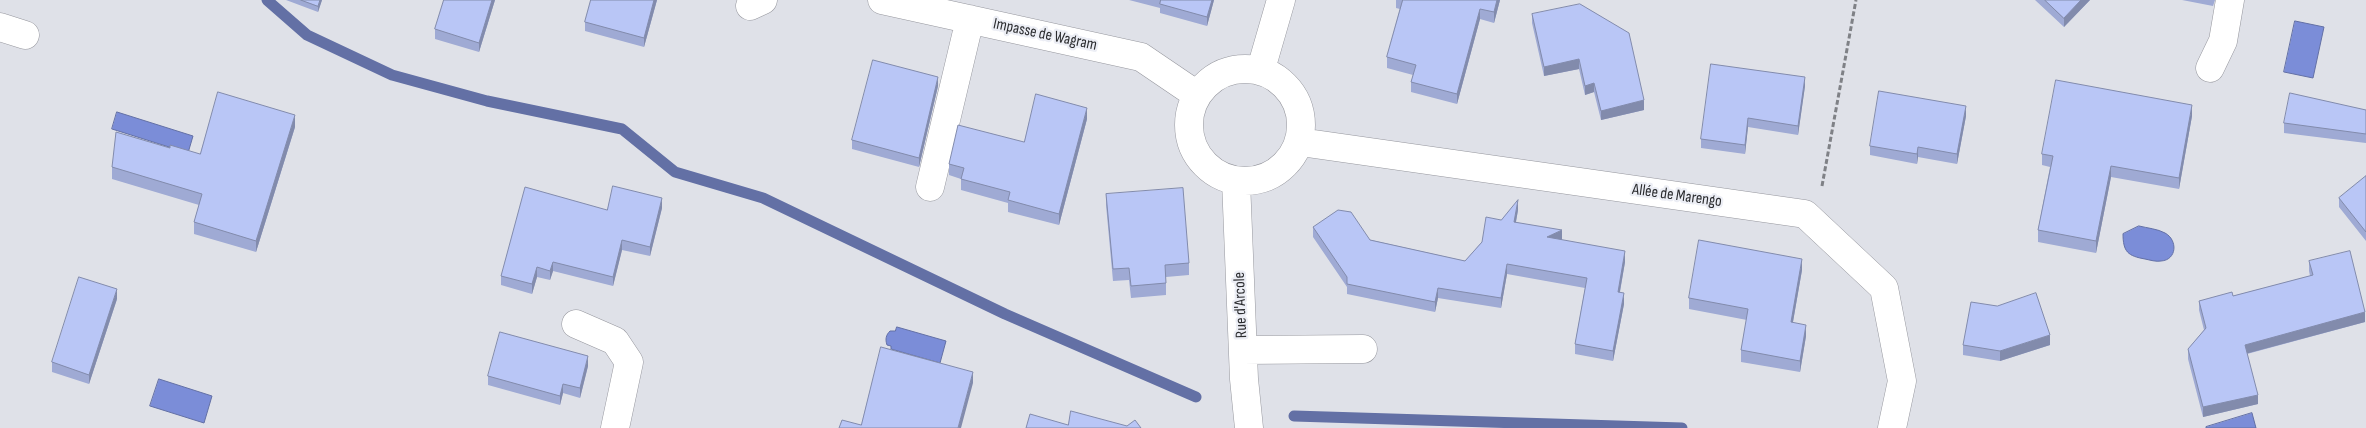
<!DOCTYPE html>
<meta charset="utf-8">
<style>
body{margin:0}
canvas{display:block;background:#dfe1e8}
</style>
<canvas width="2366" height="428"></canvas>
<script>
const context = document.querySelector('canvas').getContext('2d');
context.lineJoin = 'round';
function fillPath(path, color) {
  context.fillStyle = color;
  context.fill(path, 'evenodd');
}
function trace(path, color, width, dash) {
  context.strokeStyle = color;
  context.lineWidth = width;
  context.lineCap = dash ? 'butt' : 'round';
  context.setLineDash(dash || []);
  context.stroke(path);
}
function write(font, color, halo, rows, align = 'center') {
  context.font = font + ' "Sofia Sans Condensed",sans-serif';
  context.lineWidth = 4.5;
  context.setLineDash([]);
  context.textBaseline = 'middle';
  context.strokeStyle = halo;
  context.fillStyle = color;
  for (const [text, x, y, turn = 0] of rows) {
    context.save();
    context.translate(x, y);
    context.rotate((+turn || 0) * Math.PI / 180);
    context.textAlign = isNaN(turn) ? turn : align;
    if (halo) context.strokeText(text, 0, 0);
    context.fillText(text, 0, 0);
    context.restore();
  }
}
const water = new Path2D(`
 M2295,21L2324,27L2313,78L2284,72Z
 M117,112L193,136L188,153L112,129Z
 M2139,226C2147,228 2158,229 2165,233C2178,240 2177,260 2161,261C2156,262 2150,260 2145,259C2128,256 2123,252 2123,234Z
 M897,327L946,341L940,363L891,349V346L887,345C885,339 886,335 890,331H895Z
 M159,379L212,396L204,423L150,406Z
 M2252,413L2256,428H2206V427Z`);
const stream = new Path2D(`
 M267,0L307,35L392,75L487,101L622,129L675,172L763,198L1005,314L1196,397
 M1294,416L1682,428`);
const path = new Path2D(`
 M1822,186L1856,0`);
const minor = new Path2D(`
 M882,0L1141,57L1197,95
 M750,6L763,0
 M0,27L25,35
 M2210,68L2223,41L2230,0
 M1189 125a56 56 0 1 1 112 0a56 56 0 1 1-112 0Z
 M1261,69L1281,0
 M1300,142L1805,214L1884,288L1902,381L1892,428
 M1236,181L1244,379L1249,428
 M930,187L970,19
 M576,324L615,341L629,362L615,428
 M1243,350L1363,349`);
const wall = new Path2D(`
 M286,0H322L318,12Z
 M444,0H495L479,52L435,39V29Z
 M591,0H657L644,47L585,31V22Z
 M1129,0H1214L1207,26L1160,13V8Z
 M1396,0H1500L1494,23L1480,19L1457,104L1411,92V82L1413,75L1387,68V57L1400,9L1396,8Z
 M2035,0H2090L2064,27Z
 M2182,0H2215L2213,6Z
 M1532,14L1644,110L1601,120L1594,92L1585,95L1579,69L1544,76L1532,23Z
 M938,86L919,167L852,149V140Z
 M1805,86L1798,135L1748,127L1745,154L1701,148V139Z
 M2366,110V143L2284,133V123Z
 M1966,116L1957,164L1918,157L1917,164L1870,155V146Z
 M2192,116L2179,189L2111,177L2096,253L2038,242V230L2050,167L2042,165V154Z
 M1087,119L1059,225L1008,212V203L961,190V179L949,175V164L1024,142Z
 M295,127L256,252L194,234V222L199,205L112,179V167L170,148L200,154Z
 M2366,176V241L2339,207V198Z
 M1106,194L1189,263V275L1166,277V295L1131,298L1129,280L1113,281L1106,205Z
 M662,208L650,256L622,250L613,286L553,271L550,280L537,277L532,294L501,285V276L607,210Z
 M1518,210L1516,222L1562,240L1625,262L1620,292L1624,304L1613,361L1575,354V344L1585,288L1507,274L1501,308L1438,298L1435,312L1347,294V287L1313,237V227L1465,261L1501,220Z
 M2309,261L2365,322L2247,354L2258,404L2203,417L2188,359V349L2204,330L2199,310V301L2233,296L2310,276L2309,271Z
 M1802,270L1793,322L1806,336L1800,372L1741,362V350L1747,320L1689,309V298Z
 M117,299L89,384L52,372V362Z
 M1963,345H2050L2000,361L1963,355Z
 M588,366L580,398L563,393L560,405L488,385V376Z`);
const shadedWall = new Path2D(`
 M320,0H322L318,12V6Z
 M492,0H495L479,52V43Z
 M654,0H657L644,47V38Z
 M1212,0H1214L1207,26V17Z
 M1497,0H1500L1494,23V12Z
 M2081,0H2090L2064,27V18Z
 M1480,9V19L1457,104V94Z
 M1579,59V69L1544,76V67Z
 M938,77V86L919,167V158Z
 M1805,77V86L1798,135V126Z
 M1594,83V92L1585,95V86Z
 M1644,100V110L1601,120V111Z
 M2192,105V116L2179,189V178Z
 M1966,106V116L1957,164V154Z
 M1087,108V119L1059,225V214Z
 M295,115V127L256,252V241Z
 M1748,118V127L1745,154V145Z
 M1918,147V157L1917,164V154Z
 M2111,166V177L2096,253V241Z
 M662,198V208L650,256V247Z
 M1518,200V210L1514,232V222Z
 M1562,230V241L1547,237Z
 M622,240V250L613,286V277Z
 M1625,251V262L1618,302V292Z
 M1802,259V270L1791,333V322Z
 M553,262V271L550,280V271Z
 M1507,264V274L1501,308V298Z
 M537,267V277L532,294V284Z
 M1438,288V298L1435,312V302Z
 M117,289V299L89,384V375Z
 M1624,293V304L1613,361V351Z
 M2365,312V322L2245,354V345Z
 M1806,325V336L1800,372V361Z
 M2050,335V345L2000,361V351Z
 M588,356V366L580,398V388Z
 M973,372V383L961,428H958Z
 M563,384V393L560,405V396Z
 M2258,395V404L2203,417V407Z`);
const building = new Path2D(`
 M301,0H320L318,6Z
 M444,0H492L479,43L435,29Z
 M591,0H654L644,38L585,22Z
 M1161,0H1212L1207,17L1160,4Z
 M1403,0H1497L1494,12L1480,9L1457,94L1411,82L1416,65L1387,57Z
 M2045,0H2081L2064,18Z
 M1580,4L1629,33L1644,100L1601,111L1594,83L1585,86L1579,59L1544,67L1532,14Z
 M873,60L938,77L919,158L852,140Z
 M1711,64L1805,77L1798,126L1748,118L1745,145L1701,139Z
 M2056,80L2192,105L2179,178L2111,166L2096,241L2038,230L2053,156L2042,154Z
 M1879,91L1966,106L1957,154L1918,147L1917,154L1870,146Z
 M218,92L295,115L256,241L194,222L202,194L112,167L116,132L170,148V145L200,154Z
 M2290,93L2366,110V134L2284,123Z
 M1036,94L1087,108L1059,214L1008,200L1010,192L961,179L964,168L949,164L958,125L1024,142Z
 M2366,176V232L2339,198Z
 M613,186L662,198L650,247L622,240L613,277L553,262L550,271L537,267L532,284L501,276L525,187L607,210Z
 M1183,188L1189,263L1165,265L1166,283L1131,286L1129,268L1113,269L1106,194Z
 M1518,200L1514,222L1562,230L1547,237L1625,251L1618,292L1624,293L1613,351L1575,344L1587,278L1507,264L1501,298L1438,288L1435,302L1347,284V277L1313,227L1338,210L1351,212L1370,240L1465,261L1482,242L1486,217L1501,220Z
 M1699,240L1802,259L1791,322L1806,325L1800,361L1741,350L1748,309L1689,298Z
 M2350,251L2365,312L2245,345L2258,395L2203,407L2188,349L2206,328L2199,301L2232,292L2233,296L2313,275L2309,261Z
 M79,277L117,289L89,375L52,362Z
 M2036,293L2050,335L2000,351L1963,345L1971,302L1997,306Z
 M500,332L588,356L580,388L563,384L560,396L488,376Z
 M881,347L973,372L958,428H839L842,420L861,425Z
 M1071,411L1127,426L1135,420L1141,428H1026L1030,414L1068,425Z`);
const streetNames = [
 ["Impasse de Wagram",1045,35,12],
 ["Allée de Marengo",1677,196,8],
 ["Rue d'Arcole",1241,305,-92]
];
fillPath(water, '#7b8dd8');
trace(water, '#6370a5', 1);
trace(stream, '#6370a5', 11);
trace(minor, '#96979e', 29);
trace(path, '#7f8186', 3, [5, 2.5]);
trace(minor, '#fff', 28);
fillPath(wall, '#9faad4');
fillPath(shadedWall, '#828bac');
fillPath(building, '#b9c6f6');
trace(building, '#828bac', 1);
write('16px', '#2b2c2f', '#eceef5', streetNames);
</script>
